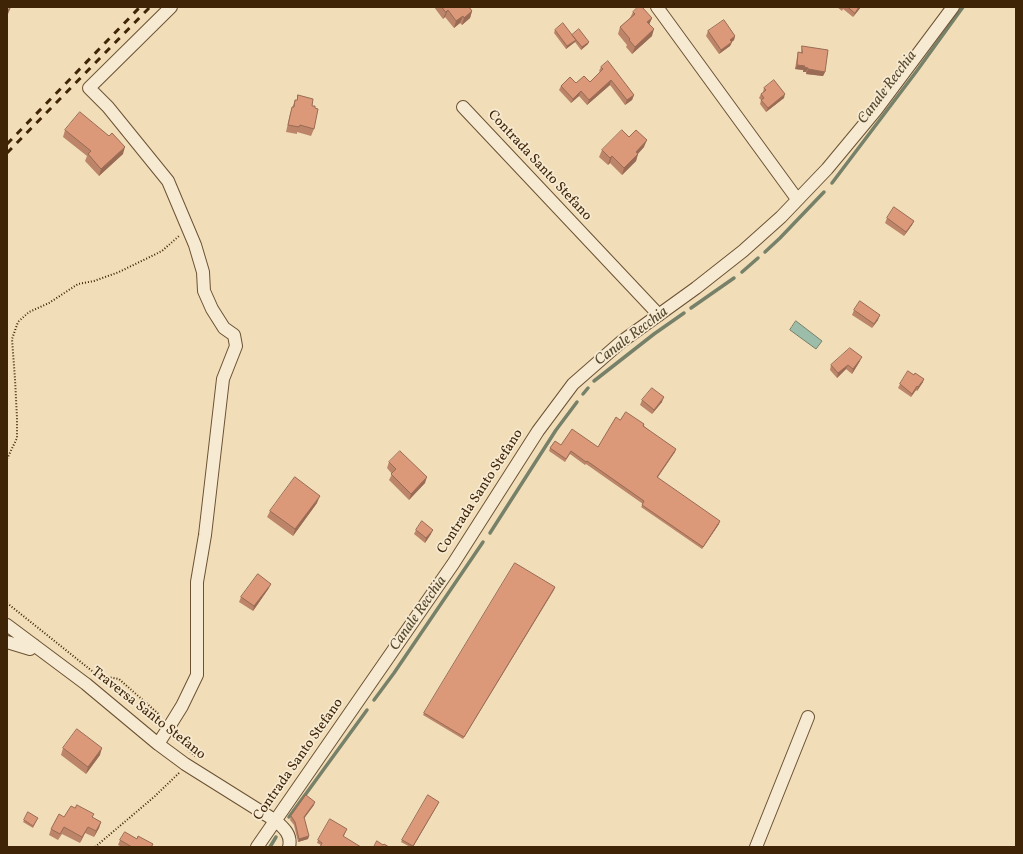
<!DOCTYPE html>
<style>
body{margin:0}
#map{position:relative;width:1023px;height:854px;overflow:hidden;background:#f1deb9;font-family:Vollkorn,serif}
canvas{display:block}
.frame{position:absolute;inset:0;border:8px solid #402406;pointer-events:none}
</style>
<div id="map">
<canvas width="1023" height="854"></canvas>
<div class="frame"></div>
</div>
<script>
const context = document.querySelector('canvas').getContext('2d');
context.lineJoin = 'round';
function fillPath(path, color) {
  context.fillStyle = color;
  context.fill(path, 'evenodd');
}
function trace(path, color, width, dash) {
  context.strokeStyle = color;
  context.lineWidth = width;
  context.lineCap = dash ? 'butt' : 'round';
  context.setLineDash(dash || []);
  context.stroke(path);
}
function write(font, color, halo, rows, align = 'center') {
  context.font = font + ' Vollkorn,serif';
  context.lineWidth = 3.5;
  context.setLineDash([]);
  context.textBaseline = 'middle';
  context.strokeStyle = halo;
  context.fillStyle = color;
  for (const [text, x, y, turn = 0] of rows) {
    context.save();
    context.translate(x, y);
    context.rotate((+turn || 0) * Math.PI / 180);
    context.textAlign = isNaN(turn) ? turn : align;
    if (halo) context.strokeText(text, 0, 0);
    context.fillText(text, 0, 0);
    context.restore();
  }
}
const water = new Path2D(`
 M796,321L822,341L816,349L790,330Z`);
const stream = new Path2D(`
 M832,183L916,72L963,7
 M765,252L780,238L824,192
 M742,272L758,258
 M691,308L734,278
 M594,381L654,334L684,313
 M583,394L588,388
 M490,533L556,430L577,402
 M374,700L394,673L483,542
 M289,817L367,710
 M270,847L276,837`);
const path = new Path2D(`
 M7,459L17,438V418L15,379L12,339L18,322L29,312L49,303L78,284L94,281L119,272L162,251L179,236
 M7,503V506
 M7,603L97,675L119,679L162,717
 M175,737L195,756
 M95,847L154,797L179,773`);
const minor = new Path2D(`
 M657,7L797,199
 M463,107L659,315
 M7,625L86,684L158,744L185,764L276,821C284,828 292,835 289,847
 M7,642L30,649L34,645
 M158,744L169,727L182,706L197,675V582L205,535L223,379L236,346L234,335L224,328L212,309L204,291L203,272L195,245L168,181L108,107L89,88L171,7
 M257,847L453,564L538,431L573,384L621,342L696,288L743,251L781,217L827,169L876,110L953,7
 M756,847L808,717`);
const rail = new Path2D(`
 M7,144L140,7
 M7,153L150,7`);
const wall = new Path2D(`
 M434,7H469L472,11L470,18L462,25L460,23L454,28L445,17L443,19Z
 M837,7H861L853,17L843,9L842,11Z
 M633,12L652,18L649,24L652,36L632,54L626,47L627,45L618,34L620,27L630,18Z
 M555,30L572,35L588,44L581,50L575,42L566,49L554,33Z
 M708,31L735,36L734,40L732,42L730,46L719,54L706,36Z
 M802,46L825,72L823,76L806,74V72H803V70L795,69L797,57L798,52L801,53Z
 M601,67L634,95L632,100L625,105L610,85L587,105L579,96L571,103L559,90L561,86L576,83L590,82L600,72L599,71Z
 M764,88L784,98L766,112L760,104L761,100L759,98L761,94L763,93V92Z
 M298,95L312,106L314,129L311,136L297,132V134L286,132L290,114L295,100H297Z
 M65,130L109,136L123,154L99,176L85,161L87,156L63,137Z
 M629,137L644,147L638,154L636,161L622,175L610,163L608,165L599,157L602,150Z
 M887,218L914,221L912,225L904,236L885,223Z
 M854,310L878,320L872,328L852,315Z
 M860,361L852,374L846,369L837,378L830,370L831,365Z
 M914,375L923,382L917,391L916,390L911,397L898,388L900,384Z
 M642,400L662,402L652,414L640,405Z
 M620,420L644,424V426L675,452L657,477L719,524L702,549L641,507L643,504L586,464L585,465L570,454L565,462L549,451L550,448L561,445L598,447Z
 M389,462L425,483L409,500L389,480L392,474L387,468Z
 M317,503L293,536L267,517L270,511Z
 M416,530L431,534L425,543L414,534Z
 M555,587L463,739L423,715L424,713Z
 M269,588L253,611L239,602L241,597Z
 M63,748L100,755L86,774L61,755Z
 M439,802L413,847H410L401,842L402,840Z
 M314,805L304,818L309,836L308,839L298,842L294,825L290,820L291,816Z
 M64,817H92L101,822L99,828L94,837L85,833L80,843L62,834L58,840L49,835L51,829Z
 M24,820H37L33,828L23,822Z
 M346,831L344,836L321,845L317,843L318,840Z
 M137,839L153,844L152,847H122L118,845L120,840Z`);
const shadedWall = new Path2D(`
 M10,7H11L8,14L7,15V10Z
 M859,7H861L853,17L855,13Z
 M448,10L445,17L443,19L446,12Z
 M472,11L470,18L462,25L464,18Z
 M463,16L460,23L454,28L456,21Z
 M652,18L649,25L647,22Z
 M654,29L652,36L632,54L635,47Z
 M735,36L734,40L729,44L730,40Z
 M576,40L575,42L566,49L567,46Z
 M589,42L588,44L581,50L582,47Z
 M732,42L730,46L719,54L721,50Z
 M797,65L805,66L803,70L795,69Z
 M804,67L808,68L806,72H803Z
 M808,69L825,72L823,76L806,74Z
 M611,80L610,85L587,105L589,100Z
 M581,91L579,96L571,103L573,99Z
 M785,94L784,98L766,112L768,108Z
 M634,95L632,100L625,105L627,100Z
 M647,140L644,147L633,159L636,152Z
 M125,147L123,154L99,176L101,169Z
 M638,154L636,161L622,175L624,168Z
 M612,156L610,163L608,165L610,158Z
 M914,221L912,225L904,236L906,232Z
 M880,315L878,320L872,328L874,324Z
 M862,357L860,361L852,374L853,369Z
 M848,365L846,369L837,378L838,373Z
 M924,379L923,382L917,391L918,387Z
 M917,386L916,390L911,397L912,394Z
 M664,397L662,402L652,414L654,410Z
 M676,449L675,452L656,480L657,477Z
 M427,477L425,483L409,500L411,494Z
 M320,496L317,503L293,536L295,529Z
 M720,521L719,524L702,549L703,547Z
 M433,530L431,534L425,543L426,538Z
 M271,584L269,588L253,611L254,606Z
 M555,587L554,590L463,739L464,737Z
 M102,748L100,755L86,774L88,767Z
 M315,802L314,805L303,820L304,817Z
 M439,802L438,804L413,847V846Z
 M101,822L99,828L94,837L96,831Z
 M88,827L80,843L82,837Z
 M309,836L308,839L298,842L299,839Z`);
const building = new Path2D(`
 M442,7H469L472,11L464,18L463,16L456,21L448,10L446,12Z
 M638,7H642L652,18L647,22L654,29L635,47L629,40L630,39L620,27L635,14L633,12Z
 M848,7H859L855,13Z
 M724,20L735,36L730,40L732,42L721,50L708,31Z
 M563,23L576,40L567,46L555,30Z
 M579,29L589,42L582,47L572,35Z
 M802,46L828,50L825,72L808,69V68L804,67L805,66L797,65L798,52L802,53Z
 M608,61L634,95L627,100L611,80L589,100L581,91L573,99L561,86L570,77L576,83L584,76L590,82L603,69L601,67Z
 M774,80L785,94L768,108L761,100L764,98L761,94L766,90L764,88Z
 M298,95L313,99L312,106H315V108L318,109L314,129L300,125L299,127L288,125L292,107H294L295,100H297Z
 M80,112L109,136L112,133L125,147L101,169L88,154L91,151L65,130Z
 M622,130L629,137L636,130L647,140L636,152L638,154L624,168L612,156L610,158L602,150Z
 M894,207L914,221L906,232L887,218Z
 M860,301L880,315L874,324L854,310Z
 M850,348L862,357L853,369L848,365L838,373L831,365Z
 M908,371L914,375L915,373L924,379L918,387L917,386L912,394L900,384Z
 M652,388L664,397L654,410L642,400Z
 M626,412L644,424L643,426L676,449L657,477L720,521L703,547L642,505L644,501L587,461L586,462L571,451L566,459L550,448L555,441L561,445L572,429L598,447L616,417L620,420Z
 M400,451L427,477L411,494L391,474L396,469L389,462Z
 M295,477L320,496L295,529L270,511Z
 M422,521L433,530L426,538L416,530Z
 M515,563L555,587L464,737L424,713Z
 M258,574L271,584L254,606L241,597Z
 M77,729L102,748L88,767L63,748Z
 M306,795L315,802L304,817L309,836L299,839L295,822L291,816Z
 M428,795L439,802L413,846L402,840Z
 M77,805L94,814L92,817L101,822L96,831L88,827L82,837L64,827L60,834L51,829L59,814L64,817L71,806L75,808Z
 M28,812L38,818L33,826L24,820Z
 M330,819L347,829L343,836L361,847H320L322,843L318,840Z
 M125,832L137,839L138,836L153,844L151,847H132L120,840Z
 M377,841L383,845L384,844L389,847H374Z`);
const streetNames = [
 ["Contrada Santo Stefano",539,166,47],
 ["Contrada Santo Stefano",481,492,-57],
 ["Traversa Santo Stefano",148,714,38],
 ["Contrada Santo Stefano",299,760,-55]
];
const waterNames = [
 ["Canale Recchia",888,88,-53],
 ["Canale Recchia",632,337,-37],
 ["Canale Recchia",419,614,-55]
];
fillPath(water, '#9cbdaa');
trace(water, '#778068', 1);
trace(stream, '#778068', 3.5);
trace(minor, '#6c5233', 14);
trace(path, '#402406', 2, [1, 2]);
trace(minor, '#f6ead2', 12);
trace(rail, '#402406', 3, [7, 7]);
fillPath(wall, '#bc8468');
fillPath(shadedWall, '#996b55');
fillPath(building, '#db9979');
trace(building, '#996b55', 1);
write('14px', '#402406', '#f6ead2', streetNames);
write('italic 15px', '#574a2f', '#f6ead2', waterNames);
</script>
